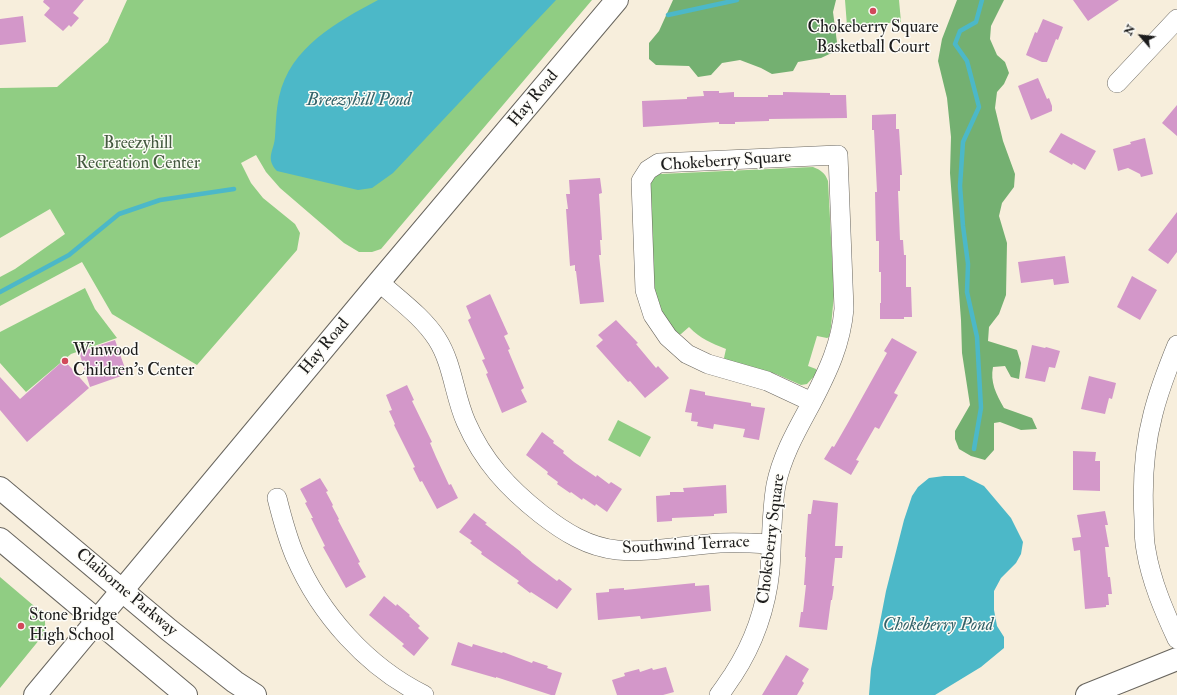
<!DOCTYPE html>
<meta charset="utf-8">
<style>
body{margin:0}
#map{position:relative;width:1177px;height:695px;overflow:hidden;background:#f7eedc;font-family:"IM FELL Double Pica",serif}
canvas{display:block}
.north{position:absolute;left:1121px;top:16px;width:40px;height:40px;-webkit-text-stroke:3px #fdfcf7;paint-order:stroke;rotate:298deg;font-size:11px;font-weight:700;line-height:16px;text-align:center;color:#1c1c1c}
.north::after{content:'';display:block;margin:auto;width:14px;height:18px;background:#1c1c1c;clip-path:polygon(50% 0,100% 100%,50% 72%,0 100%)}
</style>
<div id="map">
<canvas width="1177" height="695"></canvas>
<div class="north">N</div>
</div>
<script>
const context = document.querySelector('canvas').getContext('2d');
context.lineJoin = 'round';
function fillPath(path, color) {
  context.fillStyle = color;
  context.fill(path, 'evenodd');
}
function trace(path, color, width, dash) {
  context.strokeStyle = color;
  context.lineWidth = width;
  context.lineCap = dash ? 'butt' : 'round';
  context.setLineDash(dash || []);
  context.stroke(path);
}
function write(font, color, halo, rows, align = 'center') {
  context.font = font + ' "IM FELL Double Pica",serif';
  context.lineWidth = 3;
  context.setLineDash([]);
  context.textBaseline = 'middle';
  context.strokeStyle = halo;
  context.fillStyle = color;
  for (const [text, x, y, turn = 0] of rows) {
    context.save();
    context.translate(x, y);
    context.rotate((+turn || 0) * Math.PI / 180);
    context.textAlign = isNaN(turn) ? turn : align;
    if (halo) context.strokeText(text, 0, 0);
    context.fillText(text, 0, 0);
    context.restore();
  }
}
const green = new Path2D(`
 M127,0H592L381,249L372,252H359L344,243L280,188L266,172L256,155L241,163L251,183L263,198L295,224L300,233L297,250L197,365L112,314L82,262L0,306V277L15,269L65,234L50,209L0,238V88L57,87L108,42Z
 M845,0H899L901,22L847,26Z
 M813,167C821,170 825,173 828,181L834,294L831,327L829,337L827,338L817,336L808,366L816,369L818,372L807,384L801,385L776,374L726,361L724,358L726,349C711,343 701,339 689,327L681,334L678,335L661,312L653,290L648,190L653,178L660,174Z
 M85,288L95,309L117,338L71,354L26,392L0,363V332Z
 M618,420L651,437L640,457L608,440Z
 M0,577L40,611C46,618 46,625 44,634L0,688Z`);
const forest = new Path2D(`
 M673,0H836L833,12L838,50L821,58L798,62L793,71L772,74L761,68L740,60L722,63L711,75L698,77L689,66L656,65L649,59V43L659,31Z
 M957,0H1004L991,26L990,39L997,55L1005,62L1009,73L1004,84L997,92L995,108L1003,141L1015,174L1014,187L1002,203L999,216L1007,243L1006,295L999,314L989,327L988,341L1017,350L1021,363L1019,379L1011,377L1005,366L993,367C990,382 996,394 1004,408L1032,418L1037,429L1021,430L1000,422L994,423V450L985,460L971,456L959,449L955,439V431L970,405L962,353L961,320L950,173L951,137L947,98L938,61L942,39Z`);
const water = new Path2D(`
 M378,0H556L393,173L372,188L358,190L277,171C265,158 274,151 275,137C276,124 276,110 279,97C290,47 337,22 378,0Z
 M944,476H964L984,486L1011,518L1023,542L1021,554L1016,563L1001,578L994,591V610L997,626L1004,637V648L981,667L935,695H869L871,669L886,591L904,520L912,496L918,487L929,478Z`);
const stream = new Path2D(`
 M668,15L737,0
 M0,292L69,255L119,214L160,200L234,189
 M974,449L981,408L977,337L967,292L968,264L963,226L960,186L963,142L979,107L967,61L955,44L960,31L976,22L982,0`);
const building = new Path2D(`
 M44,0H84L73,13L79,18L71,27L69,25L63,31L44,15L50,8L43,2Z
 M1073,0H1119L1088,21Z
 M23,16L26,42L0,45V19Z
 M1043,19L1063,27L1058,40L1056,39L1047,62H1042L1026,55L1035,32L1037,33Z
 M1038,78L1047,99L1049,98L1052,106V111L1031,120L1018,86Z
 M703,91H719V93L734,92V97H768V95H783V92L830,93V95H846L847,118L769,119V121L735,122V124H719V122L643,127L642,101L687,99V97L704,96Z
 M1177,105V136L1162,123Z
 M896,114V129H899L902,175H900V191H898L900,240H903L904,255H906V287H911L912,317H904V319H880V303H881V272H879V241H876L875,192H877L874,130H872V115Z
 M1061,133L1096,151L1085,170L1073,163L1072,165L1049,152Z
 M1145,138L1153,174L1141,177L1140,174L1128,168L1118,171L1113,149L1131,144L1130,142Z
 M600,178L602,193L599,194L602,240H600L601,255H599L604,302L580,304L576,271H575V265L570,266L566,209H568L566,194H570L569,180Z
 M1177,212V252L1168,264L1148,250Z
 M1065,256L1069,283L1054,285L1053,279L1021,283L1018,262Z
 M1132,276L1157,290L1140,320L1117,307Z
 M490,294L508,334L504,336L510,349L508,350L524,388L521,390L527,402L502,413L486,374L488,373L482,360L485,359L468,320L471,318L466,306Z
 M616,320L638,343L636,344L656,368L658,366L669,378L645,398L630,381L628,382L596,346L603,340L598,335Z
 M892,338L917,352L894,393L898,395L879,429L875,427L856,460L859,461L851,475L824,459L832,446L834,447L849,421L887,353L884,351Z
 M115,340L127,374L90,387L79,352Z
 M1032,345L1045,348L1046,347L1060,351L1055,368L1049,367L1045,382L1025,378Z
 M64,360L89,388L27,442L0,410V377L20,399Z
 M1089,376L1116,383L1112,399L1109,398L1105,414L1081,409Z
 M407,385L414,400L412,401L432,442L430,443L436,457L449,485L451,484L458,498L437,509L422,481L420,482L413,468L415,467L394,425L395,424L389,411L392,410L386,395Z
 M690,389L705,392V395L751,403V406L765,408L759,440L743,437L745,429L714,424L713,429L697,426L698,422L691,421L692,413L685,412Z
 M542,432L554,441L553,443L564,451L563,453L574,462L596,477L597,475L609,484L611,482L622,489L607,512L596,504L595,506L583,498L582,500L571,492L570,493L557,484L558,482L547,474L548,472L526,455Z
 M1073,451L1096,452L1095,461H1100V491L1073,490Z
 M320,478L328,491L326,492L333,505L332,506L339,519L338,520L360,562L358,563L366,577L346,588L323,547L325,546L311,518H313L305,503L307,502L300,489Z
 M726,485L727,513L714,514V516L672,518V521L657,522L656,496L670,495V492H684L683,488Z
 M813,500L838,503L835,546H843L842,558H835L832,586H834L832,600H831L827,630L799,627L801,612H803L806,585H804L806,557H805L808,514H811Z
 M1105,511L1108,525H1105L1109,547H1105L1108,577H1110L1112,594H1108L1109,605H1106V607L1085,609L1080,550L1074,551L1072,538L1081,537L1077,515Z
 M474,513L487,523L485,524L521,552V553L533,563L557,581L559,579L572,589L557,609L531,592L530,593L517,583L519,581L481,554L482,552L470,543L472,541L459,532Z
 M695,583V586L709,585L711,611L641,619L640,616L598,620L596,593L609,592V589L624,588V590Z
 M384,596L396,606L397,604L410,615L409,616L420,626L418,628L429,638L414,656L402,646L404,644L369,615Z
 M458,642L472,647L473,644L502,653L503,652L532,663L533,661L548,666L547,668L562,673L555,695H551L496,677V678L451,665Z
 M786,655L809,669L802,681L804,683L797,695H762Z
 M666,667L674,692L663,695H617L612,680L625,676L624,673L639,669L640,672L652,668L653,670Z`);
const minor = new Path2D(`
 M1117,83L1177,19
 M838,155L844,309C841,344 828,371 812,402L767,381L708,364L687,354L668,337L653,315L645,290L641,181L648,170L659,163Z
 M379,282C399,300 423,317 437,339C453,364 454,395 466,422C483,461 508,488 541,514C564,532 588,547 617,550C649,553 687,545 720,543C737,542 754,543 771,544
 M1177,345C1168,367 1159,390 1153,414C1144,448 1142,485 1144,520C1144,530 1144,541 1146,550C1151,581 1164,611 1177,639
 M277,498C282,518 287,537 295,556C320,614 367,667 424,695
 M719,695C724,689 728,682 733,675C754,643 766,609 770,570C772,542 771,513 776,485C782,455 798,428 812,402`);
const tertiary = new Path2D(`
 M35,695L379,282L617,0`);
const secondary = new Path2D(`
 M0,488L169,630L235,682L255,695
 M0,539L186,695
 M1087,695L1177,659`);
const markers = [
 [873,11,4,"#d1495b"],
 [65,361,4,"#d1495b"],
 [21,626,4,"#d1495b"]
];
const poiNames = [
 ["Chokeberry Square",873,28,"center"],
 ["Basketball Court",873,48,"center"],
 ["Winwood",73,351],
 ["Children’s Center",73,371],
 ["Stone Bridge",29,616],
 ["High School",29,636]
];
const streetNames = [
 ["Hay Road",534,99,-50],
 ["Chokeberry Square",726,162,-4],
 ["Hay Road",325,347,-50],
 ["Chokeberry Square",772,539,-83],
 ["Southwind Terrace",686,546,-3],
 ["Claiborne Parkway",126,593,40]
];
const parkNames = [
 ["Breezyhill",138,144],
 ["Recreation Center",138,164]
];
const waterNames = [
 ["Breezyhill Pond",359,101],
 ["Chokeberry Pond",938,626]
];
fillPath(green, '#90cd83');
fillPath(forest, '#74b071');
fillPath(water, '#4cb8c8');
trace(stream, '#4cb8c8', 4.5);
fillPath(building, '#d397c9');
trace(minor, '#69665f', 20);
trace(tertiary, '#69665f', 24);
trace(secondary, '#69665f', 24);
trace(minor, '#fff', 19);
trace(tertiary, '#fff', 22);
trace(secondary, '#fff', 22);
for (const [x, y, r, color] of markers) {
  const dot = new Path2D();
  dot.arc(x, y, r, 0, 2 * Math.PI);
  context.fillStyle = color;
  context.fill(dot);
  trace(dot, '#fdfcf7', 1.5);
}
write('17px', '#1c1c1c', '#fdfcf7', poiNames, 'left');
write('17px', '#1c1c1c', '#fdfcf7', streetNames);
write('17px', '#455a40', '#fdfcf7', parkNames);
write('italic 18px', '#326269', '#fdfcf7', waterNames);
</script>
